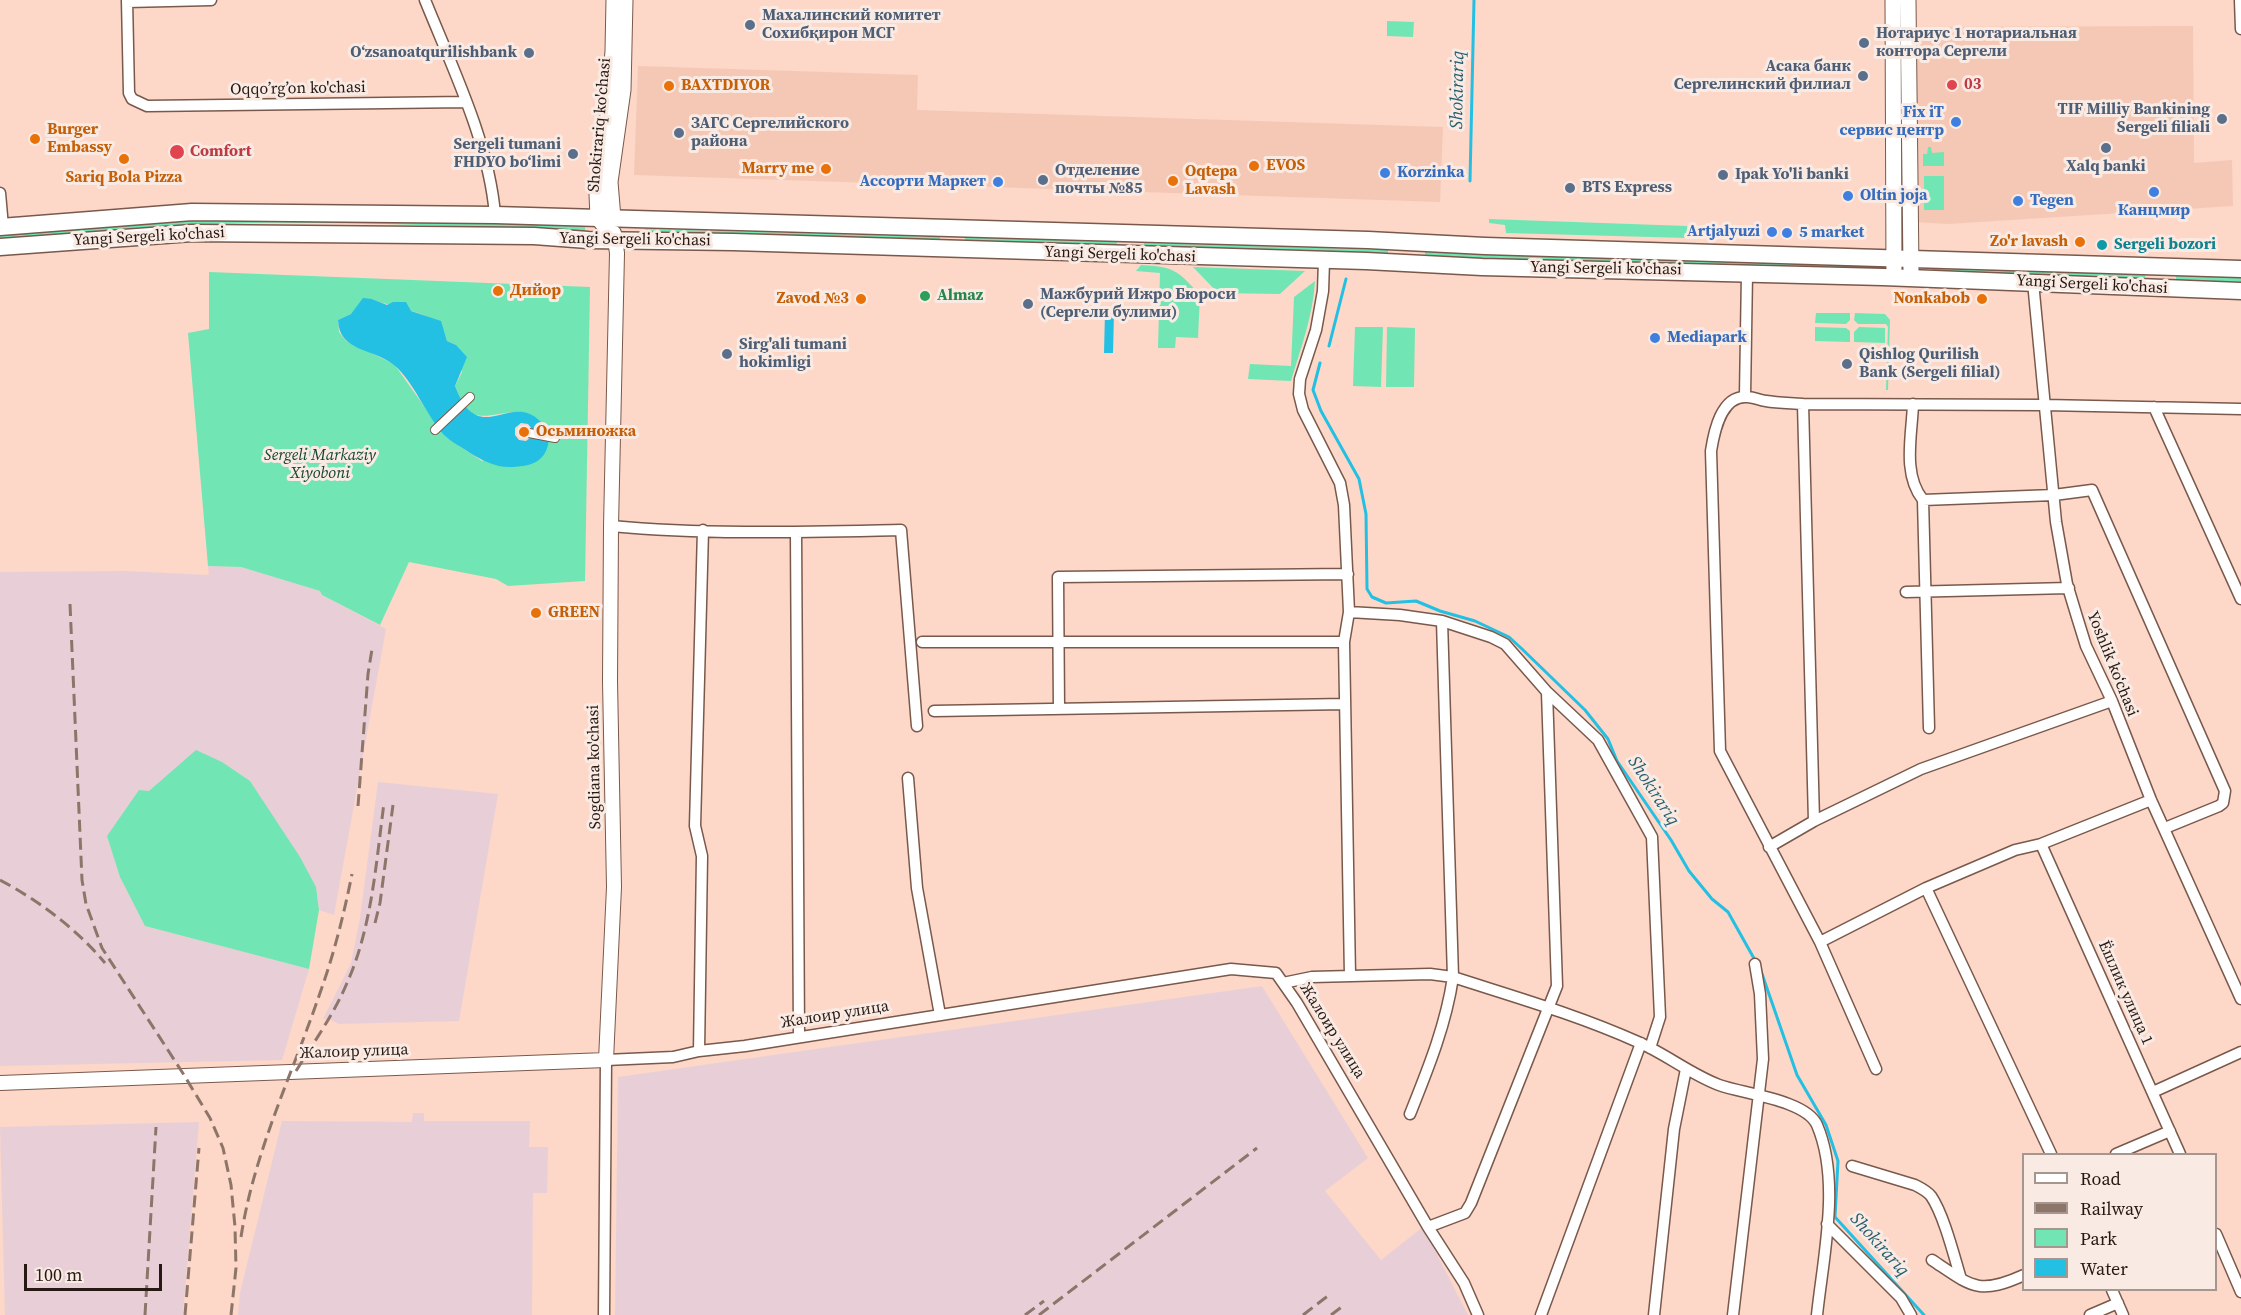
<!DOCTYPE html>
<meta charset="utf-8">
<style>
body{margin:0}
#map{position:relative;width:2241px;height:1315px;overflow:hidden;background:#fdd7c7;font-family:"Source Serif 4",serif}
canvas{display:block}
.legend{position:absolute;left:2022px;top:1153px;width:195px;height:138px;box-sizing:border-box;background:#f9eae3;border:2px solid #a59690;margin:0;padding:8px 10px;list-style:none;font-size:18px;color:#261913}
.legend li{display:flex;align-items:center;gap:12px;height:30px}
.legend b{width:30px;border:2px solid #a59690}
.scale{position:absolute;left:24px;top:1264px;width:138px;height:27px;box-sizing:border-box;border:3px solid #261913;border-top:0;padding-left:8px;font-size:18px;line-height:21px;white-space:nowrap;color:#261913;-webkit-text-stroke:4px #f9eae3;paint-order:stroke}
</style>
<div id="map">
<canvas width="2241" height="1315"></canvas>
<ul class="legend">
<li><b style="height:8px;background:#fff"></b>Road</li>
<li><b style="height:8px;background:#8e756a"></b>Railway</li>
<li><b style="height:16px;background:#71e6b4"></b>Park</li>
<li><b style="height:16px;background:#23c0e4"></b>Water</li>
</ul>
<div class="scale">100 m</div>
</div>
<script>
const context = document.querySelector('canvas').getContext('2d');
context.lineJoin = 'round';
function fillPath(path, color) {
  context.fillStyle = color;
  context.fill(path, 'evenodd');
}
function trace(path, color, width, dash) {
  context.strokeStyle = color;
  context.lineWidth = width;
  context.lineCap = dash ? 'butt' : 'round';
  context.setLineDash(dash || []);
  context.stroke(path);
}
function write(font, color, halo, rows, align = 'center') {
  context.font = font + ' "Source Serif 4",serif';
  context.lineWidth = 6;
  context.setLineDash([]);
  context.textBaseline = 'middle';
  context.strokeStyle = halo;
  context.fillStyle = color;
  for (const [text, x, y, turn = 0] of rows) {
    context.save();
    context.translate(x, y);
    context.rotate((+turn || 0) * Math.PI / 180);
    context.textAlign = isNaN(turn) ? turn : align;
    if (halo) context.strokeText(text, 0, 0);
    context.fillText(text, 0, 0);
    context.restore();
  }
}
const built = new Path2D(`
 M2193,26L2194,163L2232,160L2233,206L1948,224L1915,222L1903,27Z
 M638,66L918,75L917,110L1443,127L1440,202L634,175Z`);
const industrial = new Path2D(`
 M208,566L241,567L320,591L322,595L386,629L334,915L319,910L316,887L149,792L139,790L134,800L145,926L309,969L282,1060L0,1066V572L125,571L209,575Z
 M378,782L498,794L459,1021L339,1024L329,1019H323L351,963L360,918Z
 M1262,986L1368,1158L1325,1191L1381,1260L1423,1227L1468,1315H615L618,1077Z
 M413,1113H424V1121H530L529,1147H548L547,1193H533L532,1315H238L240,1293L282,1121L412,1122Z
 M199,1122L183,1315H5L0,1127Z`);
const green = new Path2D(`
 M1387,21L1414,22L1413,37L1387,36Z
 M1928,147H1931L1932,153L1944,152V166H1923V154H1927Z
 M1924,176H1944V210H1924Z
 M362,218L585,226V231C475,227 364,222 254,223C169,224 84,231 0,240V234L199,220Z
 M1489,219L1687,226V238L1506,233L1505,225L1489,223Z
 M644,229L940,237V242L644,234Z
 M965,237L1117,242V248L965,243Z
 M1144,243L1388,250V256L1144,249Z
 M1425,251L1876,265V271L1425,257Z
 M1141,265C1175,267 1177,270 1200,295L1198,338L1176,337L1175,348H1158L1160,273L1136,271Z
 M1193,267L1305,271L1280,294L1218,293Z
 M1932,267L2145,273V279L1932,273Z
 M209,272L590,287L585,581L508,586L496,579L409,562L380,625L322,595L320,591L241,567L208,566L188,333L209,329ZM372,299C397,310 441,310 447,341L456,345L462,372L455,386C470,425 479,416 513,412L549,435L482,461L446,437L394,364L346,341L339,332L338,320L351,314Z
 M2176,274L2241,276V282L2176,280Z
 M1315,281C1313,316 1301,347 1291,381L1248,379L1250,364L1291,366L1294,297Z
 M1816,313H1850V320L1846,324L1815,323Z
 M1855,313L1885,314L1890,320L1888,390H1886L1888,327L1886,324H1858L1854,320Z
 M1355,327H1383L1381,387L1353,386Z
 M1387,327L1415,328L1414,387H1386Z
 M1815,327L1846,328L1850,331V342L1815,341Z
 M1859,327L1885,328V343L1854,342V332Z
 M196,750L222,762L250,781L300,857L316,887L319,910L309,969L145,926L120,877L107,836L139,790L149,791Z`);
const water = new Path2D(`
 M363,298L372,299L387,305L393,302H406L411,311L441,321L447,341L456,345L467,357L455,386C460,398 464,409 476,415C495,424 518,399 540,421C545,425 548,430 549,436C549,443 547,452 542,457C534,466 523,466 512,467C497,468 483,461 470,453C462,447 451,442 444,435C426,415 414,382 394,365C373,348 339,352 338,320L351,314ZM521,423L528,424L532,429V436L526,441L519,440L515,435V428Z
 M1105,312L1114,313L1113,353H1104Z`);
const stream = new Path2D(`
 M1470,181L1474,0
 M1329,346L1346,279
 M1320,363L1313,390L1321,411L1359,479L1366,514L1367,589L1372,597L1386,603L1416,601L1440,611L1475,621L1509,637L1521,648L1585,710L1608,739L1617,761L1671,840L1689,871L1712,899L1728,912L1756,962
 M1760,968L1797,1075L1826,1125L1838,1161L1835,1217L1924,1315`);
const pedestrian = new Path2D(`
 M435,430L470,397
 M529,433L555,438`);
const minor = new Path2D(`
 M127,0L129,93L132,99L147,106L466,102
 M425,0C452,67 489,142 495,215
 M2240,0L2241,29
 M127,2L211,0
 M0,193L3,227
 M1324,261L1323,291L1316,330L1300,379L1299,394L1303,410L1340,483L1344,505L1349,612L1344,642L1350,976
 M2033,282L2056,522L2067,584L2077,617L2086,646L2112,701L2151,800L2241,999
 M1745,396L1747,273
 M1803,404L1814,821
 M1913,404C1912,435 1902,474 1923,500L1929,728
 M2154,407L2241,599
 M1923,500L2054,495L2092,490L2225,791L2223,803L2219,806L2165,828
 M611,526C707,535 804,532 901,530L917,726
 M796,532L799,1037
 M1906,592L2069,588
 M1349,612L1400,615L1442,621L1491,637L1505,644L1547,692L1557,986L1471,1203L1465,1213L1428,1227
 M922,642H1344
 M1547,692L1598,740L1652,837L1660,1017L1650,1048
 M1059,709L1058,577L1348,574
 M934,711L1345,704
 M908,778L917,888L940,1015
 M2041,844L2180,1154
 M1769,847L1814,821L1921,769L2112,701
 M1926,888L2051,1154
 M1820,942L1926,888L2015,850L2041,844L2151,800
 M1283,983L1312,977L1430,974L1453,977C1515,997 1578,1015 1638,1042C1666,1054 1690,1074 1719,1085C1744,1094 1806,1100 1817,1125C1841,1181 1823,1257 1817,1315
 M699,1051L702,856L695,826L703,530
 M1876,1069L1820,942L1720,751L1711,451C1714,432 1721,395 1747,397C1753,397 1759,400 1766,401C1778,403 1791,403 1803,404L2044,405L2241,409
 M2153,1092L2241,1052
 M1410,1114C1428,1069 1446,1025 1453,977L1442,621
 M2116,1154L2170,1131
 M1852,1166L1915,1185C1921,1188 1927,1191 1931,1196C1944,1215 1954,1256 1961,1279
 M1827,1224L1901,1298L1911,1315
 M2216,1234L2241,1292
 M1932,1260C1971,1286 1978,1296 2024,1275
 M2112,1290L2123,1315
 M604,1315L606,1060L673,1057L699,1051L745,1046L1231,969L1276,973L1297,1003L1428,1227L1464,1283L1478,1315
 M1541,1315L1641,1043
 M1654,1315L1674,1129L1686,1069
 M1733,1315L1763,1059L1760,994L1755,964
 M2090,1315L2118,1303`);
const tertiary = new Path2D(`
 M0,1083L606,1060L614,887L610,681L611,526L617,253L614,233`);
const secondary = new Path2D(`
 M614,0L613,51L608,115L597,194L598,218L615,240
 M1893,0L1894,277
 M1908,0L1911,270
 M613,218L610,182L623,90L625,0`);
const primary = new Path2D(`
 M0,227L192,212L495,215L1368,240L1485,246L2241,269
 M0,247L192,233L534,236L588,240L733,242L1366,261L1482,267L1883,277L2241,291`);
const rail = new Path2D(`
 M70,604L82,880L86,904L102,948L184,1075L210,1118L223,1148L231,1185L235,1227L236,1268L231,1315
 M358,806L368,674L372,649
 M0,880C39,901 77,929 105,963
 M375,923L380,903L393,805
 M296,1071C314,1042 334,1014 347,983C372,927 376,863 384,803
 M241,1237C254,1152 292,1075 320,993C334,954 344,914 352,874
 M145,1315L156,1127
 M185,1315L199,1148
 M1025,1315L1044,1301
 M1039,1315L1257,1148
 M1303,1315L1329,1295
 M1331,1315L1343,1306`);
const markers = [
 [750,25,6,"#5c6f8a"],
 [1864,43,6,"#5c6f8a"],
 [529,53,6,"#5c6f8a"],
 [1863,76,6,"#5c6f8a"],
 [1952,85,6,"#e0444e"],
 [669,86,6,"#e8710a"],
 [2222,119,6,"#5c6f8a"],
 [1956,122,6,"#3f7fe0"],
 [679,133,6,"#5c6f8a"],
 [35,139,6,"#e8710a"],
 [2106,148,6,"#5c6f8a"],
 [177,152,8,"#e0444e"],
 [573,154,6,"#5c6f8a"],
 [124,159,6,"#e8710a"],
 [1254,166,6,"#e8710a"],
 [826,169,6,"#e8710a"],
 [1385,173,6,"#3f7fe0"],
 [1723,175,6,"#5c6f8a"],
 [1043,180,6,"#5c6f8a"],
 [1173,181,6,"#e8710a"],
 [998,182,6,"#3f7fe0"],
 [1570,188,6,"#5c6f8a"],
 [2154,192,6,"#3f7fe0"],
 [1848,196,6,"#3f7fe0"],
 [2018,201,6,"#3f7fe0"],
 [1772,232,6,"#3f7fe0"],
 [1787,233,6,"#3f7fe0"],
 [2080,242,6,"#e8710a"],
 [2102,245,6,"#0f9aa8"],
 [498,291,6,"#e8710a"],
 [925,296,6,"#2e9e5b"],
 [861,299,6,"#e8710a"],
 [1982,299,6,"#e8710a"],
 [1028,304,6,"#5c6f8a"],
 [1655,338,6,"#3f7fe0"],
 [727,354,6,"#5c6f8a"],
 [1847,364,6,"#5c6f8a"],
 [524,432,6,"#e8710a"],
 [536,613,6,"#e8710a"]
];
const serviceNames = [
 ["Махалинский комитет",762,16],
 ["Сохибқирон МСГ",762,34],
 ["Нотариус 1 нотариальная",1876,34],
 ["контора Сергели",1876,52],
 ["Oʻzsanoatqurilishbank",517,53,"right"],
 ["Асака банк",1851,67,"right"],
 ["Сергелинский филиал",1851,85,"right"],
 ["TIF Milliy Bankining",2210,110,"right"],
 ["Sergeli filiali",2210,128,"right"],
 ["ЗАГС Сергелийского",691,124],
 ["района",691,142],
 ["Sergeli tumani",561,145,"right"],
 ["FHDYO boʻlimi",561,163,"right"],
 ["Xalq banki",2106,167,"center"],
 ["Отделение",1055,171],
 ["почты №85",1055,189],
 ["Ipak Yo'li banki",1735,175],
 ["BTS Express",1582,188],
 ["Мажбурий Ижро Бюроси",1040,295],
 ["(Сергели булими)",1040,313],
 ["Sirg'ali tumani",739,345],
 ["hokimligi",739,363],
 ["Qishlog Qurilish",1859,355],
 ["Bank (Sergeli filial)",1859,373]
];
const healthNames = [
 ["03",1964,85],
 ["Comfort",190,152]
];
const foodNames = [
 ["BAXTDIYOR",681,86],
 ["Burger",47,130],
 ["Embassy",47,148],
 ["EVOS",1266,166],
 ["Marry me",814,169,"right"],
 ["Oqtepa",1185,172],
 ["Lavash",1185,190],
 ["Sariq Bola Pizza",124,178,"center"],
 ["Zo'r lavash",2068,242,"right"],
 ["Дийор",510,291],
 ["Zavod №3",849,299,"right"],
 ["Nonkabob",1970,299,"right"],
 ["Осьминожка",536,432],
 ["GREEN",548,613]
];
const streetNames = [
 ["Oqqo’rg’on ko'chasi",298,89,-1],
 ["Shokirariq ko'chasi",600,125,-85],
 ["Yangi Sergeli ko'chasi",149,237,-3],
 ["Yangi Sergeli ko'chasi",635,240,1],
 ["Yangi Sergeli ko'chasi",1120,255,2],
 ["Yangi Sergeli ko'chasi",1606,269,1],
 ["Yangi Sergeli ko'chasi",2092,285,3],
 ["Yoshlik koʻchasi",2112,664,68],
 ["Sogdiana ko'chasi",595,767,-91],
 ["Ёшлик улица 1",2125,993,66],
 ["Жалоир улица",835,1015,-9],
 ["Жалоир улица",1332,1031,58],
 ["Жалоир улица",354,1052,-2]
];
const shopNames = [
 ["Fix iT",1944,113,"right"],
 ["сервис центр",1944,131,"right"],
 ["Korzinka",1397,173],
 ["Ассорти Маркет",986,182,"right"],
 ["Oltin joja",1860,196],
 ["Tegen",2030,201],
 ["Канцмир",2154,211,"center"],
 ["Artjalyuzi",1760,232,"right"],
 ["5 market",1799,233],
 ["Mediapark",1667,338]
];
const cultureNames = [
 ["Sergeli bozori",2114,245]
];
const leisureNames = [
 ["Almaz",937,296]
];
const parkNames = [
 ["Sergeli Markaziy",320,456],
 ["Xiyoboni",320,474]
];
const waterNames = [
 ["Shokirariq",1458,90,-89],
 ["Shokirariq",1653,791,57],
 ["Shokirariq",1879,1245,48]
];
fillPath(built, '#f5c8b6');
fillPath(industrial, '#e8cfd7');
fillPath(green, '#71e6b4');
fillPath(water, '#23c0e4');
trace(stream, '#23c0e4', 3);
trace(pedestrian, '#79594b', 10);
trace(minor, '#79594b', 13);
trace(tertiary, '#79594b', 16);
trace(secondary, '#79594b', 17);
trace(primary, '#79594b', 19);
trace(pedestrian, '#fff', 8);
trace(minor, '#fff', 10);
trace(tertiary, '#fff', 14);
trace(secondary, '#fff', 15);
trace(primary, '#fff', 16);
trace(rail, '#8e756a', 3, [12, 6]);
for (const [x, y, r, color] of markers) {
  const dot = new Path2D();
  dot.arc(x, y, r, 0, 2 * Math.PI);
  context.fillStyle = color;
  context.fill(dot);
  trace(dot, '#f9eae3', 2);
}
write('bold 16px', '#4e5e75', '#f9eae3', serviceNames, 'left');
write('bold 16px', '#be3a42', '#f9eae3', healthNames, 'left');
write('bold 16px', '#c56008', '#f9eae3', foodNames, 'left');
write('16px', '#261913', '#f9eae3', streetNames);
write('bold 16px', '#366cbe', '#f9eae3', shopNames, 'left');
write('bold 16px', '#0d838f', '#f9eae3', cultureNames, 'left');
write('bold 16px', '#27864d', '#f9eae3', leisureNames, 'left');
write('italic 16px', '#124430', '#f9eae3', parkNames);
write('italic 18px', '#245d6c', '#f9eae3', waterNames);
</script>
